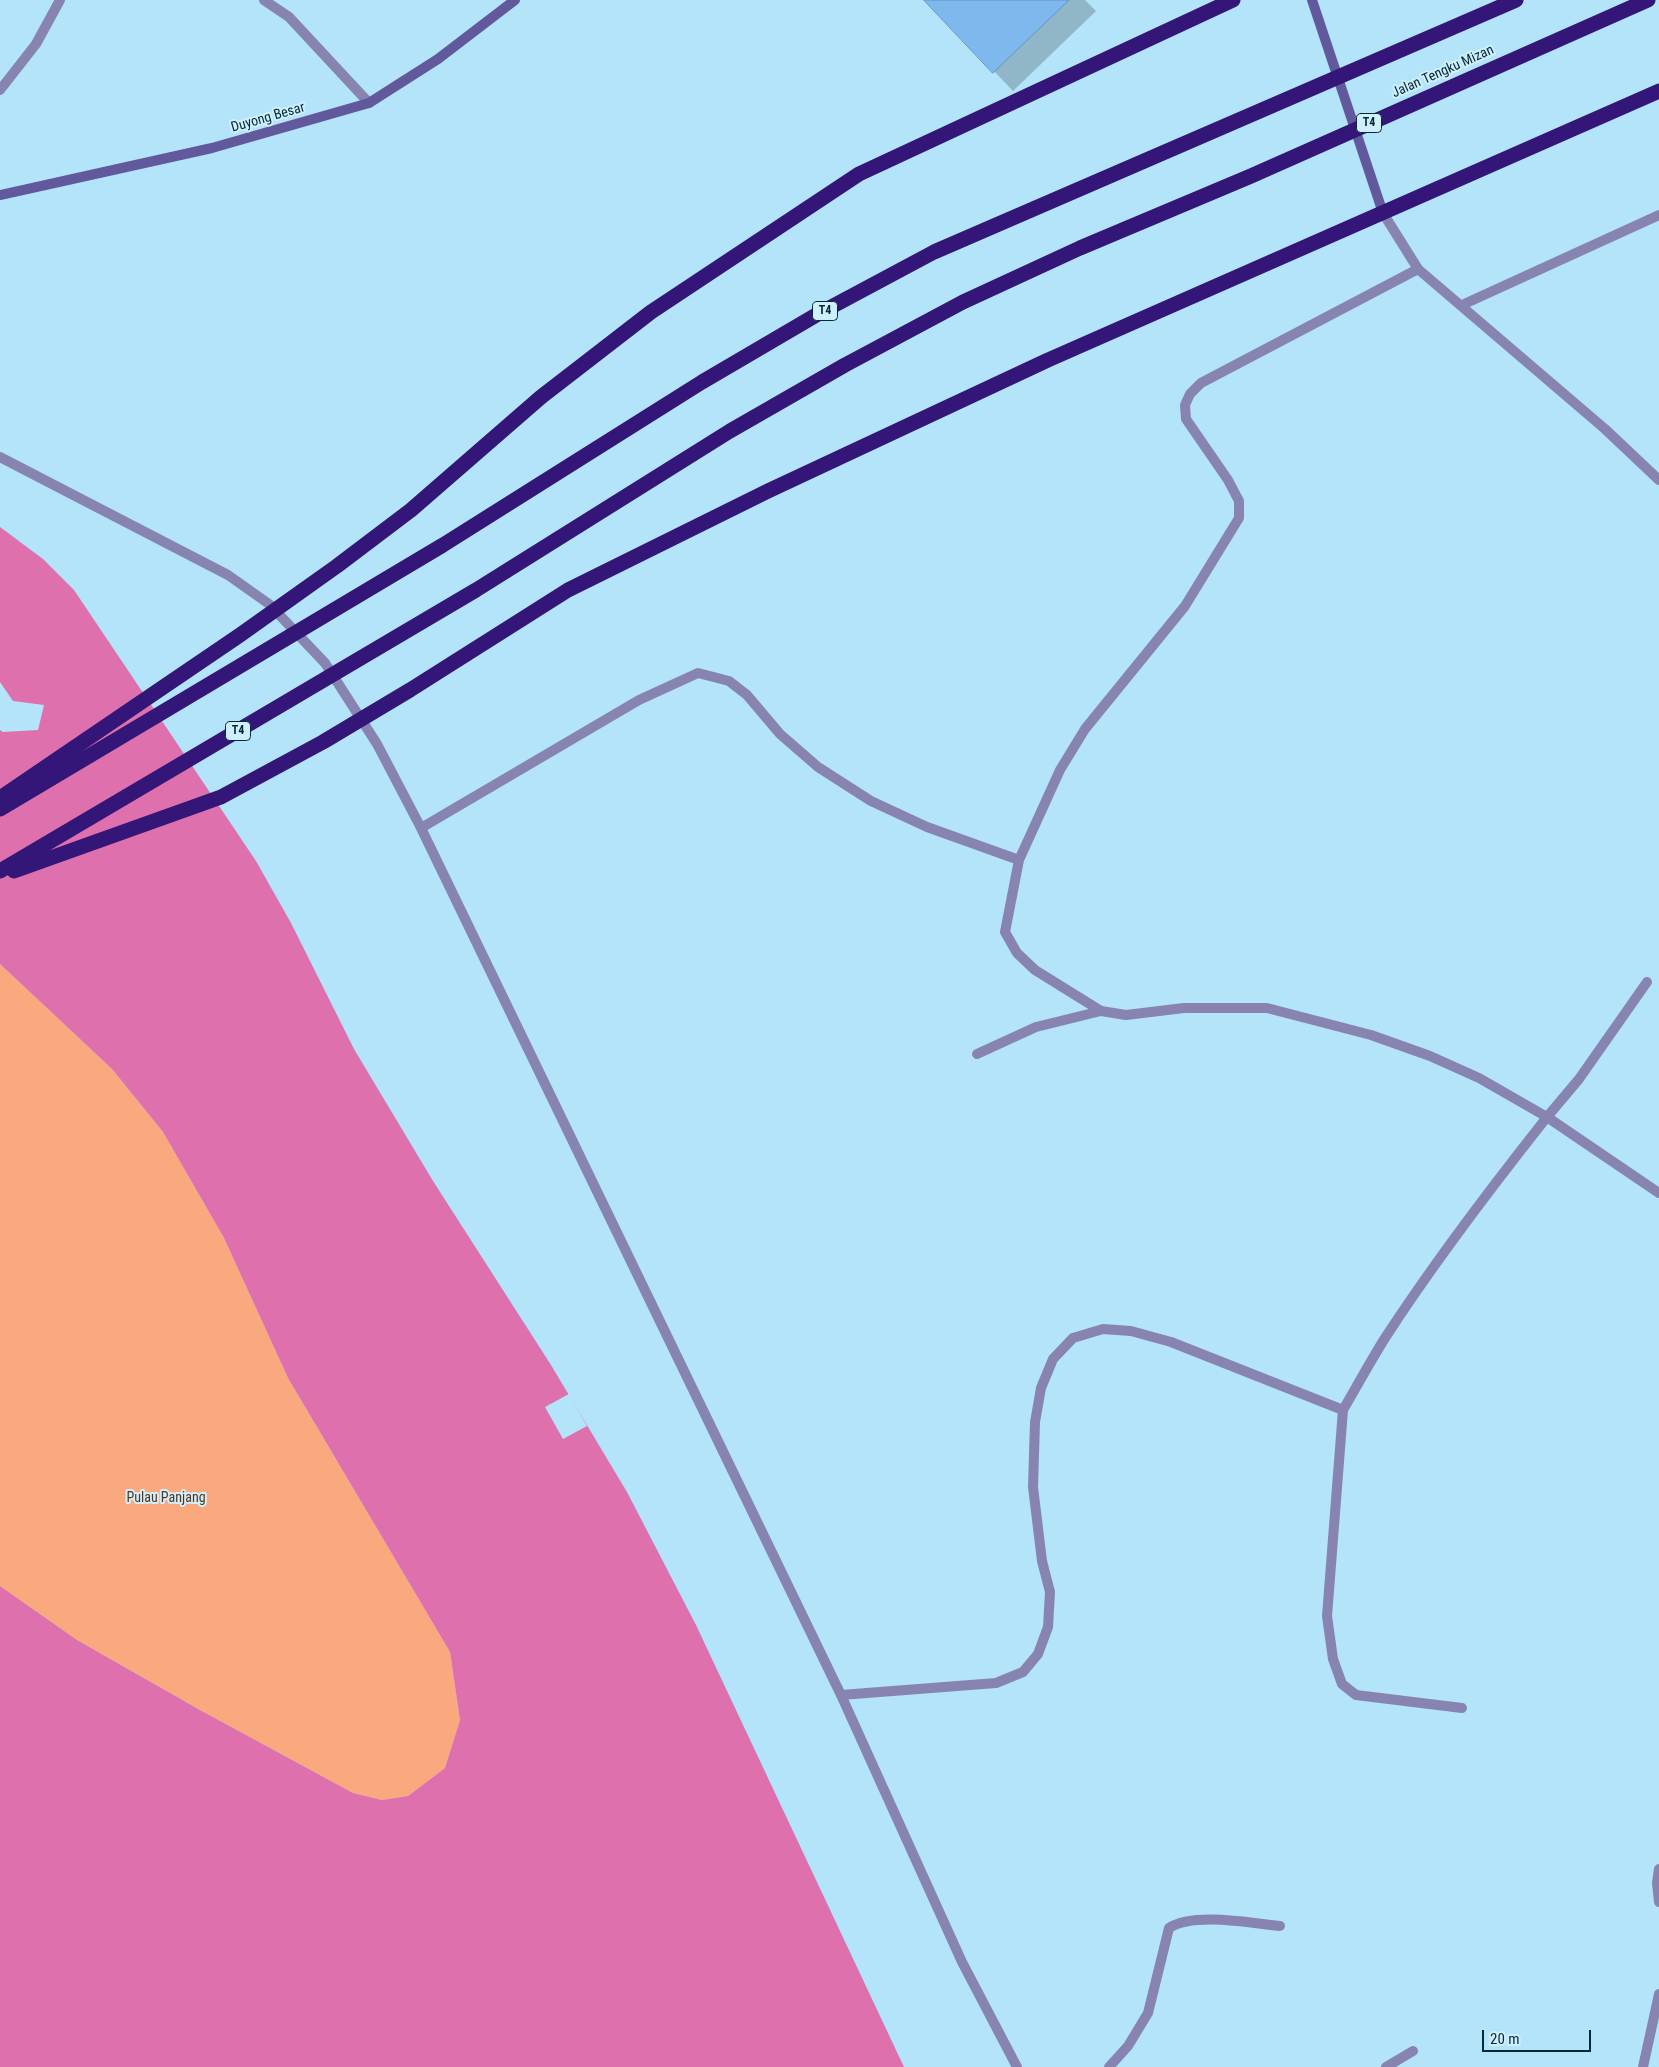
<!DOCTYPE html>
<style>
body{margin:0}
#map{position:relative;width:1659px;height:2067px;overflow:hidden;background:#b4e4fa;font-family:"Roboto Condensed",sans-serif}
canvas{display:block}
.scale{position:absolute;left:1482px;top:2030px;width:109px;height:22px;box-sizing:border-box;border:2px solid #032937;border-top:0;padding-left:6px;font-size:15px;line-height:18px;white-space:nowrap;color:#032937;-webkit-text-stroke:4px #cfeffd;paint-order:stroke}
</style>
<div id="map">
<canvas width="1659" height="2067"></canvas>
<div class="scale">20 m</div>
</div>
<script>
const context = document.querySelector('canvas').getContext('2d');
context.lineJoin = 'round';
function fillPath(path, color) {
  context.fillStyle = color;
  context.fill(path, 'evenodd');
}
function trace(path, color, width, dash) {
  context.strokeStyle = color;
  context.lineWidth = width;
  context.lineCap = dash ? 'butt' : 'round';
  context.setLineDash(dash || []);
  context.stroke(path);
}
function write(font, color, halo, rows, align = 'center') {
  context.font = font + ' "Roboto Condensed",sans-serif';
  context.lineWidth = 4;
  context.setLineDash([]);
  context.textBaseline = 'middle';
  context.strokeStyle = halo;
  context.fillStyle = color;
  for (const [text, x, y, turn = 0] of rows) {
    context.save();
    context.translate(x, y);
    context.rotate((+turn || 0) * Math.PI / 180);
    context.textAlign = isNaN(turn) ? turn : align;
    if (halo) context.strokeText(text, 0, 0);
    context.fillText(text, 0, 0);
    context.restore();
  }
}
const green = new Path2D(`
 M0,964L112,1069L163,1132L224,1238L288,1378L450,1652L460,1720L445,1768L408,1796L382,1800L353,1793L200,1710L77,1640L0,1586Z`);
const water = new Path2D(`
 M0,527L43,559L74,590L256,861L291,923L354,1049L433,1181L551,1365L627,1492L696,1625L904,2067H0V1586L77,1640L200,1710L353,1793L382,1800L408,1796L445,1768L460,1720L450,1652L288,1378L224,1238L163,1132L112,1069L0,964V730L3,732L38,730L44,705L13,701L0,682Z`);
const pier = new Path2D(`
 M569,1394L587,1426L563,1439L545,1407Z`);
const shadow = new Path2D(`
 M926,0H1085L1096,11L1013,91Z`);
const building = new Path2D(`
 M924,0H1069L993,73Z`);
const lane = new Path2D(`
 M977,1054L1036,1027L1101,1011
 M1109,2067L1128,2046L1148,2013L1169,1928C1194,1912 1250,1923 1280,1926`);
const street = new Path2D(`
 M264,0L289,17L369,103
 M0,90L36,44L60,0
 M1383,213L1418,269L1605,429L1659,480
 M1462,305L1659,215
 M0,457L228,575L269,604L325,663L377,744L421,828L841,1695L962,1962L1017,2067
 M421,828L639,700L698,673L729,681L747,695L780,734L818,767L871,801L927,827L1019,860
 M1647,982L1579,1079L1547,1117L1659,1193
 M1343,1410C1357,1386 1370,1362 1385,1338C1435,1261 1490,1189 1547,1117L1479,1078L1430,1056L1371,1035L1267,1008H1184L1126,1015L1101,1011L1035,970L1017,953L1005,932L1019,860L1060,770L1085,729L1185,606L1239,518V501L1228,480L1186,419L1185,405L1190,394L1201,383L1418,269
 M841,1695L996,1683L1023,1672L1038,1654L1048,1627L1050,1592L1042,1561L1033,1487L1035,1422L1041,1388L1053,1359L1073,1338L1103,1329L1131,1331L1171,1342L1343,1410L1327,1616L1333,1659L1342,1684L1356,1695L1462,1708
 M1659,1869L1657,1883L1659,1902
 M1386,2067L1413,2051
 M1643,2067L1659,1994`);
const secondary = new Path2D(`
 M1312,0L1383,213
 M0,195L212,148L369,103L438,59L515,0`);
const highway = new Path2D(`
 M0,798L240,635L337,566L411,510L541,397L651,312L859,174L1233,0
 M0,809L443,545L702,382L818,314L934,252L1516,0
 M0,871L476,590L730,431L845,365L963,302L1080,248L1251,176L1648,0
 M14,871L221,797L323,742L410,690L568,590L768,491L1048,360L1659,91`);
const shields = [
 [1369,123,25],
 [825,311,25],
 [238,731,25]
];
const shieldNames = [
 ["T4",1369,123],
 ["T4",825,311],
 ["T4",238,731]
];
const streetNames = [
 ["Jalan Tengku Mizan",1443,72,-24],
 ["Duyong Besar",268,118,-16]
];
const parkNames = [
 ["Pulau Panjang",166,1498]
];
fillPath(green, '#faa87e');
fillPath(water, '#de71ad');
fillPath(pier, '#b4e4fa');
fillPath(shadow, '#0003');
fillPath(building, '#7fb8ed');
trace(building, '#5d95c8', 1);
trace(lane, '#8784b2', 10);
trace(street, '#8784b2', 10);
trace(secondary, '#61599b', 10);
trace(highway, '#331678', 15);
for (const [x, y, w] of shields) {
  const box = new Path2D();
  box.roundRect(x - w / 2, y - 9.5, w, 19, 4);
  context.fillStyle = '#cfeffd';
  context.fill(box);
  trace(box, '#032937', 1);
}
write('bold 12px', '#032937', null, shieldNames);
write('14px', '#032937', '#cfeffd', streetNames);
write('14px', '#5c3119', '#cfeffd', parkNames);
</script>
